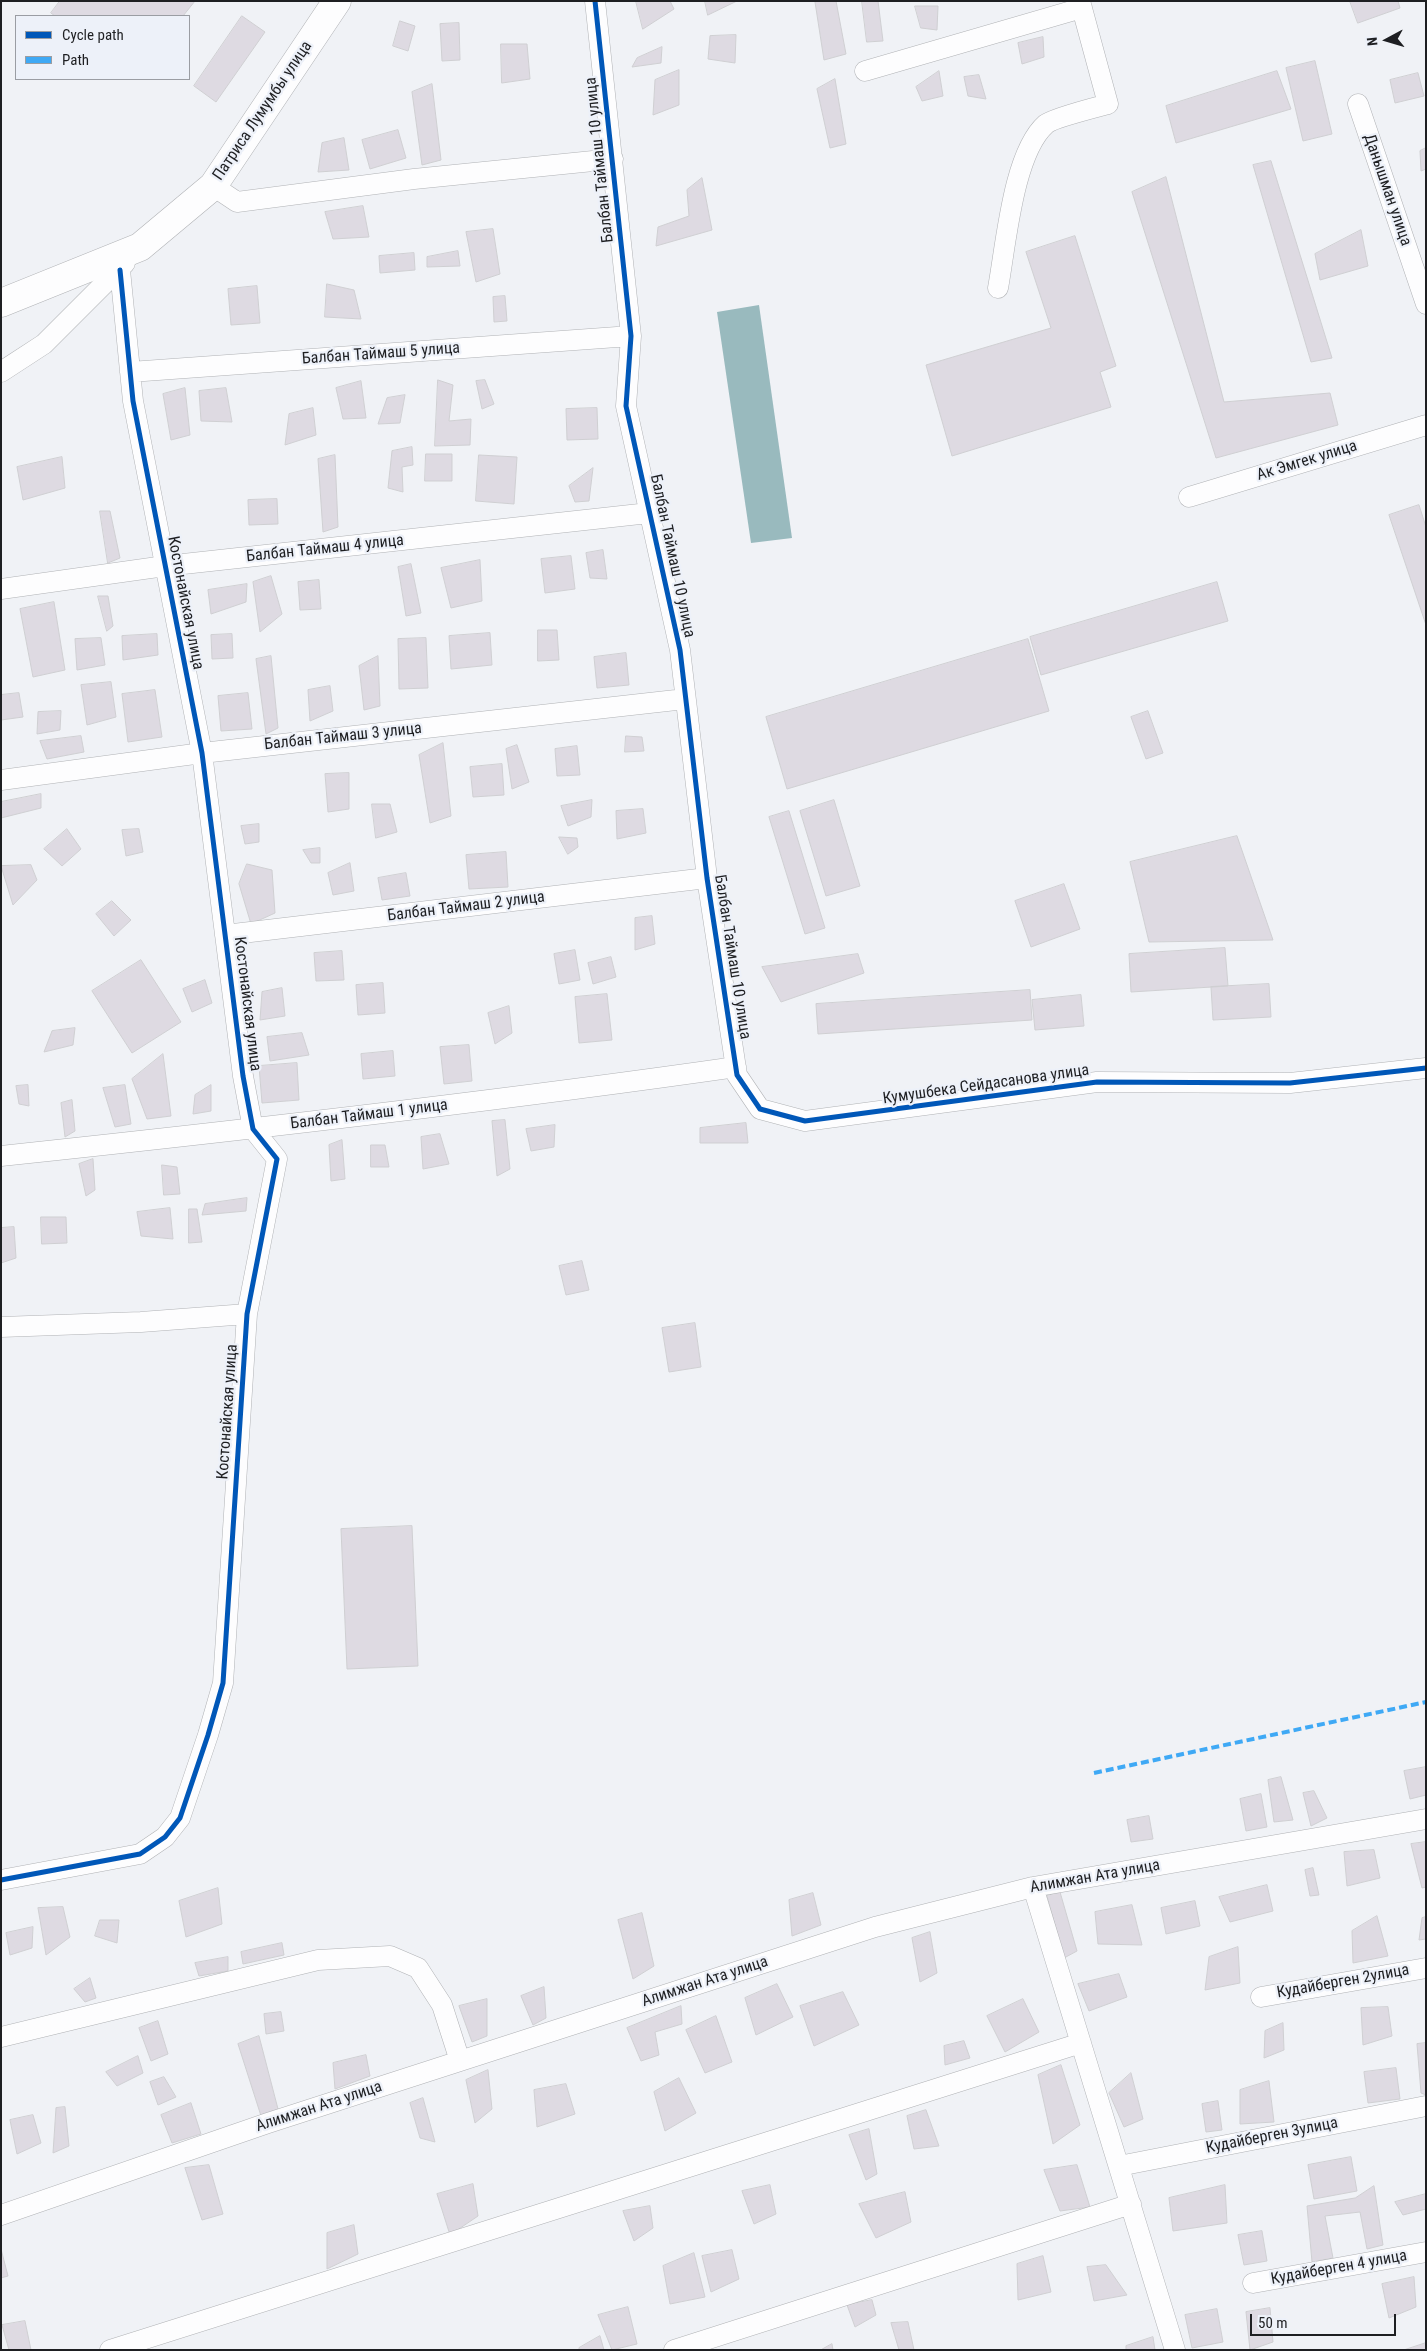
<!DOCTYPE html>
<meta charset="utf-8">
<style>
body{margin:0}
#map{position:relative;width:1427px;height:2351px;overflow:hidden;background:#f0f2f6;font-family:"Roboto Condensed",sans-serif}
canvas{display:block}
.frame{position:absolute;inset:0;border:2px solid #1e1f22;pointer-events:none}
.legend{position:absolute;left:15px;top:15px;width:175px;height:65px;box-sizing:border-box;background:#edf1f9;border:1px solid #9a9da3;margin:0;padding:6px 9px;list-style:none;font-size:15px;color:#1e1f22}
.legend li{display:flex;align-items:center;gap:10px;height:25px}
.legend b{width:25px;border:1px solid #9a9da3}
.north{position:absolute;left:1362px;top:15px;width:50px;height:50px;-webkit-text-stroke:4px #edf1f9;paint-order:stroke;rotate:264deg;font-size:14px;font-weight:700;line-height:20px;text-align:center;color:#1e1f22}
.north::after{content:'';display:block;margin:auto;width:18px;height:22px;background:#1e1f22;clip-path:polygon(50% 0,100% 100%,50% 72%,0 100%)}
.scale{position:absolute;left:1250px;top:2314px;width:146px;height:22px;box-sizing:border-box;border:2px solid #1e1f22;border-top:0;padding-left:6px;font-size:15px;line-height:18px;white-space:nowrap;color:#1e1f22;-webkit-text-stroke:4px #edf1f9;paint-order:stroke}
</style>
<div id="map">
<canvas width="1427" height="2351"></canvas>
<div class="frame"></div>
<ul class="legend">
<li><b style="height:6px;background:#0057b8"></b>Cycle path</li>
<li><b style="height:6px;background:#3fa9f5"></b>Path</li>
</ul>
<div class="north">N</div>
<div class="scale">50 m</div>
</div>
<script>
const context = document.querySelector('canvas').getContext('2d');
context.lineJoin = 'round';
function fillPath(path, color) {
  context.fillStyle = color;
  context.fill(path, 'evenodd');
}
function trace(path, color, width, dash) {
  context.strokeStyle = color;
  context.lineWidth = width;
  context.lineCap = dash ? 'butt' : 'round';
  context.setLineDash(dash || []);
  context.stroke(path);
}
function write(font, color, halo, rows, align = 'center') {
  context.font = font + ' "Roboto Condensed",sans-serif';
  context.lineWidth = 4.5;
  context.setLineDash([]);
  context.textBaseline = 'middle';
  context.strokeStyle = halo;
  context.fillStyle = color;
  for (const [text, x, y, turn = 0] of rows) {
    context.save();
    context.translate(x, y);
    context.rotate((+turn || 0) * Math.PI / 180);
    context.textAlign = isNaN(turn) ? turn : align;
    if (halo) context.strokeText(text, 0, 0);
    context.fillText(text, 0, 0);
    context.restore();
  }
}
const water = new Path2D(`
 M759,305L792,538L751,543L717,312Z`);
const building = new Path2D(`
 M60,1H195L183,16H55L51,13Z
 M636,1H670L674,9L643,29Z
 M705,1H737L708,15Z
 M836,1L846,54L824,60L815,2Z
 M862,1H878L883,41L867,42Z
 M1350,1H1398L1400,8L1358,23Z
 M915,6H938L937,30L921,28Z
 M242,16L265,32L216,102L194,86Z
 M400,21L415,26L408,51L393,46Z
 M459,23L460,60L442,61L440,24Z
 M736,35L735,63L708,59L710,36Z
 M1043,37L1044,57L1022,64L1018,43Z
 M501,44H527L530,79L502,83Z
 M662,47L661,63L632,67L637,58Z
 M1315,61L1332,134L1303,141L1286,68Z
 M679,70V105L653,115L655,80Z
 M939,71L943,96L922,101L916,87Z
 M1277,71L1291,109L1176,143L1166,106Z
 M1418,73L1424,96L1395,103L1390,80Z
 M979,75L986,99L968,96L964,77Z
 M835,79L846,144L830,148L817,89Z
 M432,84L441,160L422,165L412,92Z
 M398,130L406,158L370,169L362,140Z
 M344,138L349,170L318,172L322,143Z
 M1426,148V169L1421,171L1420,151Z
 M1271,161L1332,358L1311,362L1253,165Z
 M1166,177L1224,402L1330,393L1338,425L1216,458L1132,192Z
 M702,178L712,230L656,246L658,227L689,216L687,190Z
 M363,206L369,237L333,239L325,212Z
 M493,229L500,274L476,282L466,232Z
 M1361,230L1368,266L1320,280L1315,254Z
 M1075,236L1116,366L1100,372L1111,407L952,456L926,365L1051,328L1026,252Z
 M458,251L460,266L427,267V257Z
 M414,253L415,270L380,273L379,256Z
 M327,284L354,290L361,319L325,317Z
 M257,286L260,323L231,325L228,289Z
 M505,296L507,321L494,322L493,297Z
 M438,380L453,385L449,421L471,419L470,445L435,446Z
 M485,380L494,404L482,409L476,381Z
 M361,381L366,418L343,419L336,388Z
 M185,388L190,435L171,440L163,394Z
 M226,388L232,422L201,421L199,391Z
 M405,395L400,423L378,424L387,398Z
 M313,408L316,435L285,445L289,414Z
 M597,408L598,439L567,440L566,409Z
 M412,447L413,465L402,467L403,492L388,488L392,451Z
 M426,454H452V481H425Z
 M335,455L338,527L323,532L318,459Z
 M479,455L517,457L514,504L476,501Z
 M62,457L65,488L23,500L17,467Z
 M593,468L589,501L575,502L569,486Z
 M277,499L278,524L249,525L248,500Z
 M1419,505L1426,527V625L1389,515Z
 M100,511H110L120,558L108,563Z
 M603,550L607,579L590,578L586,553Z
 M571,556L575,589L545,593L541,559Z
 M480,560L482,601L451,608L441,568Z
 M411,564L421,613L406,616L398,567Z
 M271,576L282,614L260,632L253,582Z
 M319,580L321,609L300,610L298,582Z
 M1217,582L1228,621L1041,675L1030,637Z
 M247,584L246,602L211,614L208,590Z
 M98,596H108L113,626L107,631Z
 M54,602L65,670L33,677L20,609Z
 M538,630H557L559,660L538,661Z
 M490,633L492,665L451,669L449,636Z
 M157,634L158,655L123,660L122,636Z
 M232,634L233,658L212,659L211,635Z
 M101,638L105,665L77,670L75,639Z
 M426,638L428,688L399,689L398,639Z
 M1028,639L1049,711L787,789L766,717Z
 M626,653L629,685L597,688L594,657Z
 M271,656L278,728L266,734L256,659Z
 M378,656L380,706L364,710L359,666Z
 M111,682L116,717L87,725L81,685Z
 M330,686L333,711L310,721L308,690Z
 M155,690L162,737L128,742L122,694Z
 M19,693L23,717L1,720V695Z
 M248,693L252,729L221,731L218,696Z
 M61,711L60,730L37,734L38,712Z
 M1148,711L1163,753L1146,759L1131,717Z
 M81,736L84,752L47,759L40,741Z
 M626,736L642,737L644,751L625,752Z
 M443,743L451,816L430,823L419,755Z
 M517,745L529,782L512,789L506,749Z
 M577,746L580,775L557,776L555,749Z
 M502,764L504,795L473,797L470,767Z
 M349,773V809L328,812L325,774Z
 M41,794V808L1,818V802Z
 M592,800L591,817L568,826L561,806Z
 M834,800L860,886L826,896L800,811Z
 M372,804H390L397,832L376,838Z
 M643,809L646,833L617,839L616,811Z
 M789,811L825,928L805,934L769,817Z
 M259,824V842L245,844L241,826Z
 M67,829L81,849L62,866L44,849Z
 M139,829L143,852L126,856L122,830Z
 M1237,836L1273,940L1149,942L1130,862Z
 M559,837L577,838L578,847L568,854Z
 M320,848V863H311L303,850Z
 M506,852L508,887L469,889L466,855Z
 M350,863L354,891L333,895L328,873Z
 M247,864L272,870L275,913L251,924L239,884Z
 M31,865L37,880L13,905L1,866Z
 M406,873L410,896L382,900L378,878Z
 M1064,884L1080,929L1031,947L1015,901Z
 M112,901L131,920L114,936L96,914Z
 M652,916L655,944L635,950V918Z
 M1225,948L1228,986L1131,992L1129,954Z
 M575,950L580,980L559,984L554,954Z
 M342,951L344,980L316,981L314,953Z
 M858,954L864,973L781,1002L762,967Z
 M611,957L616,977L593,984L588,963Z
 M141,960L181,1022L132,1053L92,991Z
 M205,980L212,1003L192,1012L183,989Z
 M383,983L385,1013L358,1015L356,985Z
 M1269,984L1271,1017L1213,1020L1211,987Z
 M282,988L285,1016L260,1020L262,992Z
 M1030,990L1032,1020L818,1034L816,1004Z
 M607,994L612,1040L579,1043L575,997Z
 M1081,995L1084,1026L1035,1030L1032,1000Z
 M509,1006L512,1033L495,1044L488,1013Z
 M75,1028L73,1045L44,1052L52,1031Z
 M302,1033L309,1055L270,1061L267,1037Z
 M469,1045L472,1081L444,1084L440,1047Z
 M393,1051L395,1076L363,1079L361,1054Z
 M163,1054L171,1116L147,1119L132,1079Z
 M297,1063L299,1100L262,1103L259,1066Z
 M28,1085L29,1106L19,1104L16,1086Z
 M125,1085L131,1124L115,1127L103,1088Z
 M211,1085V1111L193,1114L195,1095Z
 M72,1100L75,1131L65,1137L61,1103Z
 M505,1120L510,1169L497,1176L492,1121Z
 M746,1123L748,1143H700V1128Z
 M555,1125L554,1147L531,1151L526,1129Z
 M440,1134L449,1164L423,1169L421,1137Z
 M342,1140L345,1179L331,1181L329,1145Z
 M371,1145H385L389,1167H371Z
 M93,1159L95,1190L86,1196L79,1164Z
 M162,1165L177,1167L180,1194L164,1195Z
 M247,1198L246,1211L202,1215L205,1204Z
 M170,1208L173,1239L141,1236L137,1212Z
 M189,1209H197L202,1242L189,1243Z
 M41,1217H66L67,1243L42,1244Z
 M14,1227L16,1258L1,1263V1228Z
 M582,1261L589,1290L566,1295L559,1266Z
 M695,1323L701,1367L669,1372L662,1328Z
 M412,1526L418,1666L347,1669L341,1529Z
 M1426,1767V1795L1410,1799L1404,1771Z
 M1281,1777L1293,1820L1274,1822L1268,1780Z
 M1314,1791L1327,1818L1311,1826L1303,1793Z
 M1261,1794L1267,1827L1246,1831L1240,1799Z
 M1149,1816L1153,1839L1131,1842L1127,1820Z
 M1426,1842V1887L1422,1888L1411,1844Z
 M1374,1850L1380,1878L1347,1886L1344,1852Z
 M1313,1868L1319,1895L1310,1896L1305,1870Z
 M1267,1885L1273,1911L1230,1922L1219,1897Z
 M218,1888L222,1924L186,1937L179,1901Z
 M1060,1892L1077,1951L1064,1958L1047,1896Z
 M813,1893L821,1925L792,1936L789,1900Z
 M1195,1901L1200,1926L1166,1934L1161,1908Z
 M1132,1905L1142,1945L1098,1944L1095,1912Z
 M63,1907L70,1937L46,1955L38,1908Z
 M642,1913L654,1966L633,1979L618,1920Z
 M1377,1916L1388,1956L1353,1963L1352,1931Z
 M1426,1917V1939L1419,1940L1422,1918Z
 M100,1920H119L117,1943L95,1936Z
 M33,1927L32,1948L10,1955L6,1933Z
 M930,1932L937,1973L920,1982L912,1938Z
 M282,1943L284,1955L243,1964L241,1952Z
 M1238,1947L1240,1983L1205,1990L1209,1957Z
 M228,1957V1971L199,1976L195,1963Z
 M1119,1974L1127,1997L1089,2011L1078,1984Z
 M90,1978L96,1998L85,2002L74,1989Z
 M777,1984L793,2017L756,2035L745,1998Z
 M544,1987L546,2018L533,2025L521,1996Z
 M843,1992L859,2025L814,2046L800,2006Z
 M487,1999V2036L472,2042L459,2006Z
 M1023,1999L1039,2032L1005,2052L987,2016Z
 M681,2006L682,2024L655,2032L659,2055L641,2061L627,2028Z
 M1388,2007L1392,2036L1363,2045L1361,2008Z
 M281,2012L284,2031L266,2034L264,2014Z
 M716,2016L732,2062L705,2073L686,2030Z
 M158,2021L168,2054L151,2061L139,2028Z
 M1283,2023L1284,2050L1264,2058L1265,2031Z
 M259,2036L278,2109L262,2119L238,2044Z
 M964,2041L970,2058L945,2065L944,2046Z
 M1426,2043V2095L1421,2093L1417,2044Z
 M366,2055L370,2076L335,2089L333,2063Z
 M138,2056L143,2073L117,2086L106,2072Z
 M1061,2065L1080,2125L1053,2144L1038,2075Z
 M1396,2068L1400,2099L1368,2103L1364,2072Z
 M488,2070L492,2109L475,2123L466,2080Z
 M1131,2073L1143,2119L1124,2127L1109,2093Z
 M164,2077L176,2097L158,2105L150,2082Z
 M679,2078L696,2113L665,2131L654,2092Z
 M1269,2081L1274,2122L1240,2124V2090Z
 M566,2084L575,2114L537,2127L534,2090Z
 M423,2098L435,2142L420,2138L410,2103Z
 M1218,2101L1222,2130L1206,2132L1202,2104Z
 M191,2103L201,2134L172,2143L161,2115Z
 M65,2107L69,2146L53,2153L56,2108Z
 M926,2110L939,2146L914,2149L907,2116Z
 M33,2115L41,2143L17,2154L10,2120Z
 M869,2129L877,2174L866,2180L849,2135Z
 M1351,2157L1357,2191L1314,2199L1308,2165Z
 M209,2165L223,2214L202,2220L185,2168Z
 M1077,2165L1090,2207L1060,2211L1044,2170Z
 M473,2184L478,2216L450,2235L437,2194Z
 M770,2185L776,2214L754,2224L742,2191Z
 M1225,2185L1227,2223L1173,2231L1169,2198Z
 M1374,2186L1383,2245L1367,2249L1360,2212L1325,2216L1333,2258L1312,2262L1307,2206L1355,2198Z
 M905,2192L911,2222L876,2238L859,2204Z
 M1426,2194V2209L1403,2215L1395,2202Z
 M650,2206L653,2228L634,2241L623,2211Z
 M354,2225L358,2254L327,2269V2233Z
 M1262,2231L1267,2261L1244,2265L1238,2235Z
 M1,2249L8,2276L1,2278Z
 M732,2250L739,2279L711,2292L702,2256Z
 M694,2253L705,2297L670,2304L663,2266Z
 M1043,2256L1051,2292L1018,2300L1017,2264Z
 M1106,2265L1127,2295L1094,2301L1087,2267Z
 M1414,2277L1416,2307L1389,2318L1382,2284Z
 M872,2300L876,2315L855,2327L847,2305Z
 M628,2307L637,2344L612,2350L598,2315Z
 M1270,2308L1273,2342L1250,2350L1246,2312Z
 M1217,2309L1223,2342L1192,2348L1185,2315Z
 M25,2321L31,2350H9L2,2325Z
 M908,2322L914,2350H899L891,2323Z
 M600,2336L604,2350H579V2348Z
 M1153,2337L1155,2350H1126V2346Z
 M1426,2343V2350H1404Z
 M832,2344L833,2350H821Z`);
const street = new Path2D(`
 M595,1L631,336L626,406L680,650L707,878L737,1075L760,1109L805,1121L1097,1082L1290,1083L1426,1068
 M865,71L1082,8
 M1358,104L1426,304
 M213,186L237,202L414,179L613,159
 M998,288C1006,245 1013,153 1046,124C1053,118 1097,107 1108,104L1080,1
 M1,372L44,344L125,263
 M130,372L631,336
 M1189,497L1426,425
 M1,589L165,566L649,513
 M1,780L202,753L685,699
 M225,935L707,878
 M1,1156C246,1130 491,1102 736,1067
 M1,1327L141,1322L247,1314
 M1,1880L140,1854L165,1837L180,1818L208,1735L223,1683L247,1314L277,1159L253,1129L243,1076L202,753L133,401L120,270
 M1033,1887L1175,2350
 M1261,1997L1426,1968
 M1,2037L318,1960L390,1956L418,1968L442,2005L460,2061
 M1119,2166L1426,2106
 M1,2215L268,2123L875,1927L1033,1887L1426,1819
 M1253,2283L1426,2252
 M110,2350L1081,2043
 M674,2350L1131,2204`);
const secondary = new Path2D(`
 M1,303L140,247L213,186L337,1`);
const quiet = new Path2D(`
 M1094,1773L1426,1702`);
const cycleway = new Path2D(`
 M595,1L631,336L626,406L680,650L707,878L737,1075L760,1109L805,1121L1097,1082L1290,1083L1426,1068
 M1,1880L140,1854L165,1837L180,1818L208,1735L223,1683L247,1314L277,1159L253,1129L243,1076L202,753L133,401L120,270`);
const streetNames = [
 ["Патриса Лумумбы улица",263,111,-56],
 ["Балбан Таймаш 10 улица",600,160,-96],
 ["Данышман улица",1387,190,71],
 ["Балбан Таймаш 5 улица",381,354,-4],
 ["Ак Эмгек улица",1307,461,-17],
 ["Балбан Таймаш 4 улица",325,549,-6],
 ["Балбан Таймаш 10 улица",672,556,78],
 ["Костонайская улица",185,603,79],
 ["Балбан Таймаш 3 улица",343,737,-6],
 ["Балбан Таймаш 2 улица",466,907,-7],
 ["Балбан Таймаш 10 улица",732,957,81],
 ["Костонайская улица",247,1004,83],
 ["Кумушбека Сейдасанова улица",986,1085,-8],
 ["Балбан Таймаш 1 улица",369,1115,-7],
 ["Костонайская улица",228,1412,-86],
 ["Алимжан Ата улица",1095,1877,-10],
 ["Алимжан Ата улица",705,1982,-18],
 ["Кудайберген 2улица",1343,1982,-10],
 ["Алимжан Ата улица",319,2107,-18],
 ["Кудайберген 3улица",1272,2136,-11],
 ["Кудайберген 4 улица",1339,2268,-10]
];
fillPath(water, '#99babe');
fillPath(building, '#dedae2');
trace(building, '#cfcfd2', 1);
trace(street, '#b0b2b5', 21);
trace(secondary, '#b0b2b5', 29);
trace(street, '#fdfdfe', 20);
trace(secondary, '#fdfdfe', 28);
trace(quiet, '#3fa9f5', 4, [8, 4]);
trace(cycleway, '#0057b8', 5);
write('16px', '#1e1f22', '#edf1f9', streetNames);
</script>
